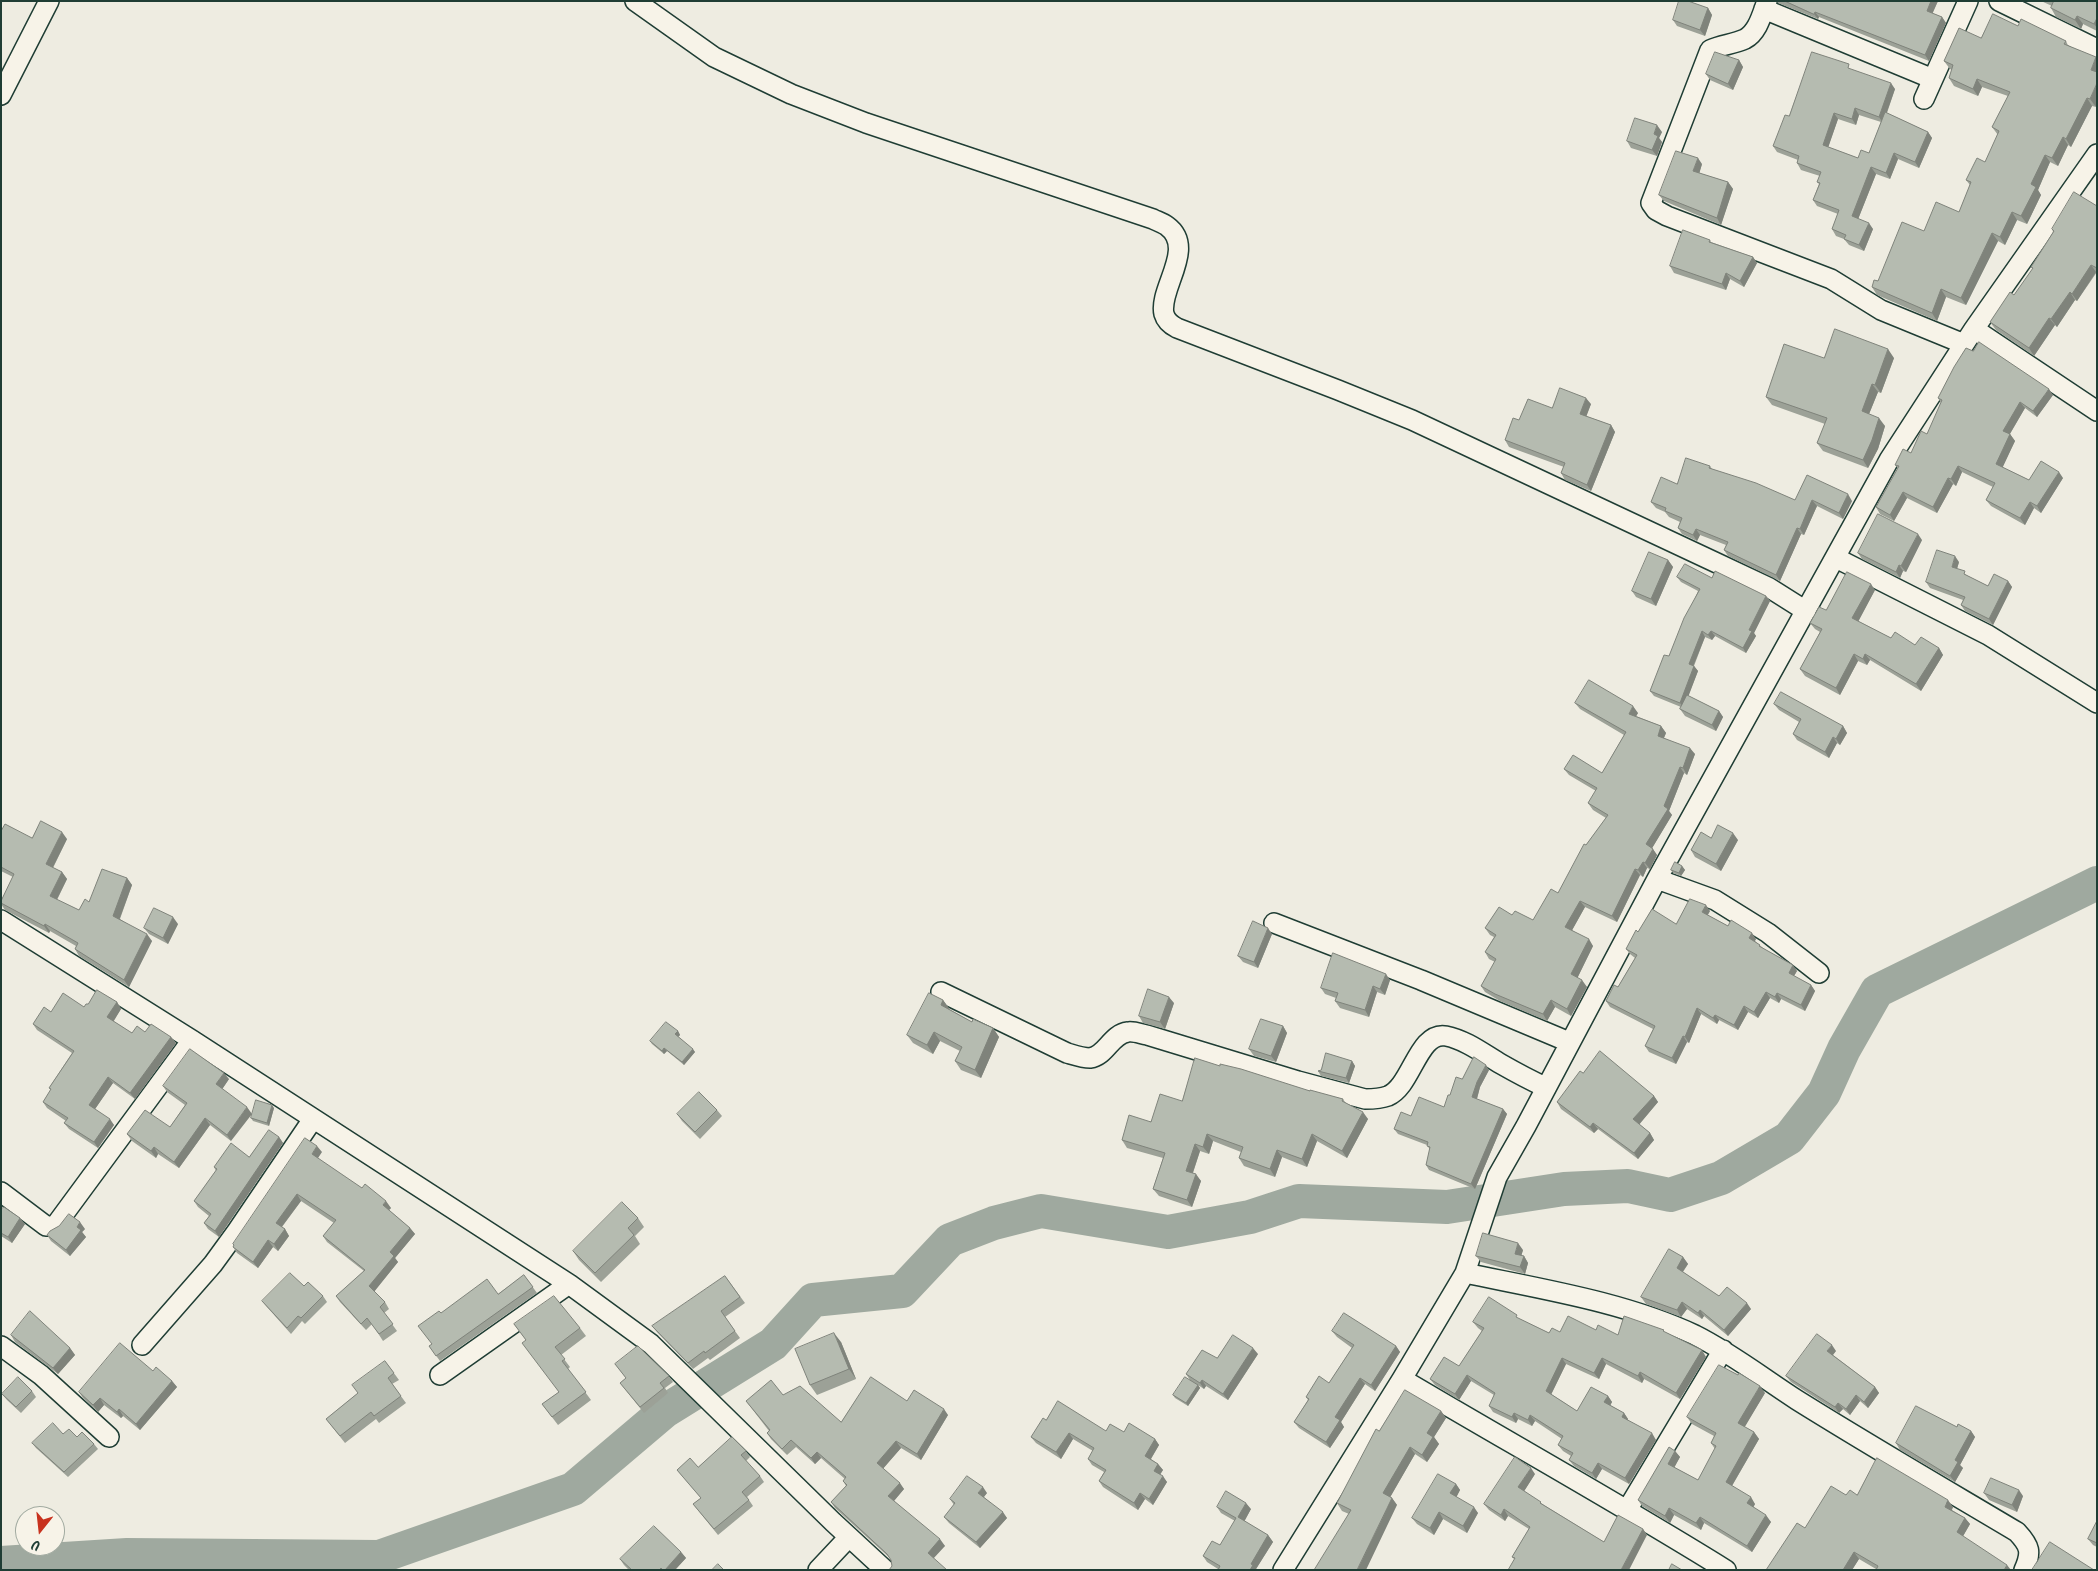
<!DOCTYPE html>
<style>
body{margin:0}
#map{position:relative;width:2098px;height:1571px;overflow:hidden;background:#eeece1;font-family:Kalam,sans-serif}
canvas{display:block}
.frame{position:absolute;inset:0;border:2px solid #1f3d34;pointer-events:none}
.north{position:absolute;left:15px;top:1506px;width:50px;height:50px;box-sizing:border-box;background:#f7f3e8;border:1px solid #a1aaa0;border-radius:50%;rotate:196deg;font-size:14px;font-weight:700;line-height:20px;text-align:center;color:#1f3d34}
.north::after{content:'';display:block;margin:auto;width:18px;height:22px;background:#c8321e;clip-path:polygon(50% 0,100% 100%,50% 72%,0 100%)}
</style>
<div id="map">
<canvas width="2098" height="1571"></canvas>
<div class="frame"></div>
<div class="north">U</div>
</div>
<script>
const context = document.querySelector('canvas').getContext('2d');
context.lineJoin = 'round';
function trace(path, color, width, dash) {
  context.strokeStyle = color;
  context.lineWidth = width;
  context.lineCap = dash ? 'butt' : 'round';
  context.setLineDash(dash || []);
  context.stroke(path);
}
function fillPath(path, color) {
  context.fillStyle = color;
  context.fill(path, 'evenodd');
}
const river = new Path2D(`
 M1,1563L127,1555L379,1557L573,1489L665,1411L773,1344L813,1300L902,1291L950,1240L994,1223L1041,1211L1168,1232L1250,1217L1299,1201L1447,1207L1564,1189L1628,1186L1670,1195L1721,1178L1789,1138L1824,1093L1844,1049L1877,991L2097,883`);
const minor = new Path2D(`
 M635,1L714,57L791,94L866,123L1153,219C1157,221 1163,223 1167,226C1197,248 1158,289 1164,314C1166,321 1171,325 1177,328L1338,390L1412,420L1768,587L1806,611
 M1767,1C1762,14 1758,32 1745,39C1734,44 1721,45 1710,50L1651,203L1656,210L1667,216L1831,279L1881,310L1964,344
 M1999,1L2097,49
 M1764,9L1933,79
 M1,95L49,1
 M1924,99L1968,1
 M1974,329L2097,411
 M1836,558L1988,635L2097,703
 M1657,879L1715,900L1768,933L1819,973
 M1,920L192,1040L569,1284L651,1344L833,1522L885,1570
 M1274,923L1421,980L1569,1042
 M941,992L1067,1053C1074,1055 1082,1058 1090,1058C1106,1056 1111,1034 1128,1032C1134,1031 1141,1034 1147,1035L1298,1081L1365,1099C1373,1099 1380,1099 1388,1096C1412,1086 1418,1031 1446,1036C1466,1040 1484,1054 1501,1064C1515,1072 1530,1080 1545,1087
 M1,1192L46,1226H55L192,1040
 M1465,1273C1541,1289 1625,1302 1695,1335C1731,1353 1763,1378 1797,1400C1869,1445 1943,1488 2017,1532C2030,1546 2032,1552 2024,1570
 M142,1345L213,1264L237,1231L313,1119
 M1,1346L41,1375L109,1437
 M440,1375L569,1284
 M1402,1379C1510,1443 1620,1504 1726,1570
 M1627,1510L1723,1350
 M818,1570L849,1537
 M1283,1570L1402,1379L1465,1273L1497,1177L1526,1126L1657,879L1889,460L1974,329L2097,154`);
const wall = new Path2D(`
 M1777,1H1938L1932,13L1942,17L1946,23L1929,61L1819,17L1818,19L1778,3Z
 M2041,1H2097V31L2083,24L2081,29L2056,17L2051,8L2052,6Z
 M1708,8L1712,15L1705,36L1677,26L1673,20Z
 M2018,26L2066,41L2096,107L2092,106L2071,147L2068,145L2058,166L2050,162L2038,190L2041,195L2027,224L2017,220L2005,245L1998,241L1966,305L1946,297L1937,321L1877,295L1872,287L1924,231L1959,212L1970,185L1966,180L1985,162L1998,135L1992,127L2008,96L1982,87L1978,96L1954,86L1949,78L1952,70L1950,69L1944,61L1981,38Z
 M1739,60L1743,67L1733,90L1710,80L1706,74Z
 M1853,70L1895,89L1887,113L1928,132L1932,138L1919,168L1898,159L1890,179L1876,174L1858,219L1873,229L1864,251L1849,245L1844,239L1836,236L1832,229L1838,214L1817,206L1813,200L1819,184L1817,182L1820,176L1801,170L1797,163L1798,160L1777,152L1773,146L1789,116ZM1859,115L1881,122L1869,153L1858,158L1828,147L1838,119L1856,125Z
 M1662,132L1659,138L1662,142L1657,156L1631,148L1627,141Z
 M1702,164L1699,173L1728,182L1733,189L1721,225L1664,201L1659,195Z
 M2097,206V272L2077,301L2075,300L2057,327L2055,325L2034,356L1996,330L1990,322L2014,295L2033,269L2031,267L2053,232L2052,229Z
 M1710,240L1711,242L1753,257L1757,263L1744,287L1730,279L1726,290L1674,273L1670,266Z
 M1824,358H1894L1881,393L1878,392L1869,414L1885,426L1878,449L1868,468L1823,451L1817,443L1825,424L1772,405L1766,397Z
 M2053,395L2037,417L2025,408L2010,434L2015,441L2002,467L2029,480L2063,478L2041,513L2034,508L2025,525L1991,506L1986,500L1993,487L1962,472L1956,486L1953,484L1937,513L1907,498L1894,521L1880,514L1876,507L1898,468L1895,465L1911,453L1927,434L1941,403L1938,398Z
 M1591,404L1586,416L1611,425L1615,432L1591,491L1565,480L1561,473L1564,467L1509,447L1505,440L1519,420L1552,408Z
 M1710,466L1712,469L1795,500L1852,501L1843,519L1817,506L1804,535L1801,534L1780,581L1728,556L1724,550L1726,545L1700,535L1697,541L1682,534L1678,528L1680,522L1669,517L1665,512L1656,508L1651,502L1677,484Z
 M1922,540L1906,572L1903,571L1900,578L1862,559L1858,553Z
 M1668,560L1673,567L1656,606L1636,597L1632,591Z
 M1959,562L1957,569L1968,576L1988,586L2008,581L2012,587L1993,625L1965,611L1961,605L1963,600L1930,588L1926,582Z
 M1677,577L1712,578L1766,596L1770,601L1754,633L1756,636L1746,653L1715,636L1712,640L1705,637L1694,666L1698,671L1688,696L1719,711L1723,717L1716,731L1685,716L1680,709L1681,707L1654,696L1650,691L1669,656L1698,591L1681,582Z
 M1875,590L1858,621L1891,638L1915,645L1939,648L1943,655L1921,691L1870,660L1867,665L1858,661L1840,695L1805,676L1800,669L1820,632L1815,629L1810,623L1826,610Z
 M1575,703L1638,713L1636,716L1661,726L1666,733L1664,738L1695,754L1687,775L1684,773L1669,811L1672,815L1652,848L1657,855L1650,869L1647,868L1643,877L1640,875L1617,922L1585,907L1572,930L1593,946L1577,978L1587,987L1571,1016L1555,1007L1547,1021L1500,1001L1485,992L1481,986L1495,962L1489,959L1485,952L1494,937L1490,935L1485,928L1512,915L1533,920L1558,893L1586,845L1606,818L1593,810L1588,803L1596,791L1569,775L1564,769L1602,773L1624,735L1580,709Z
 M1774,704L1843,726L1847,733L1840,745L1837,743L1829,758L1797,740L1793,734L1799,722L1779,710Z
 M1,831L32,838L67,839L53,868L62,872L67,879L57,900L79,910L89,902L127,878L132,885L120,919L152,941L129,987L79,956L75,949L76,946L50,931L49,933L5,910L1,904V901L13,877L1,871Z
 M1711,838L1738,840L1721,871L1695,857L1691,850Z
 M1682,866L1685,870L1681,876L1673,873L1671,870Z
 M1710,911L1708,915L1728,926L1756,939L1755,941L1763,948L1797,971L1794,976L1811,985L1815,991L1805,1011L1781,999L1779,1003L1770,998L1758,1018L1748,1012L1738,1030L1719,1020L1717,1024L1701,1014L1689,1043L1687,1042L1676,1064L1649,1052L1645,1046L1653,1029L1610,1007L1606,1001L1618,987L1635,958L1630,954L1626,949L1638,932L1676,924Z
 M178,924L168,944L149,934L144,928Z
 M1272,934L1258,968L1243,962L1238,956Z
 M1390,980L1385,995L1377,992L1369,1017L1340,1008L1335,1001L1336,998L1325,994L1321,988Z
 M943,1000L949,1009L972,1022L993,1028L999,1037L981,1078L961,1070L955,1061L960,1051L940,1041L933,1054L913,1043L907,1035Z
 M117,1002L121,1009L113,1021L132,1033L145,1032L171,1037L176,1043L135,1099L113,1083L95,1109L114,1125L98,1148L69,1129L64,1123L66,1121L47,1108L43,1102L51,1090L49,1088L72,1053L37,1030L33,1024L84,1007L88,1004Z
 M1174,1003L1165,1029L1143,1023L1139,1016Z
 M1283,1026L1287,1033L1276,1062L1254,1056L1249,1049Z
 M678,1031L680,1035L678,1037L695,1052L684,1065L667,1051L664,1054L652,1044L650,1041Z
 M1352,1061L1355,1066L1349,1083L1321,1076L1318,1071Z
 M1220,1066L1310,1091L1343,1099L1345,1102L1368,1119L1347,1158L1317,1141L1307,1167L1282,1157L1275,1177L1244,1166L1239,1158L1241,1152L1213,1141L1209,1154L1200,1151L1193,1173L1201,1181L1192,1207L1159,1196L1153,1189L1163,1158L1127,1148L1122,1140L1182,1101Z
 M1489,1070L1480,1087L1477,1099L1503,1109L1507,1114L1475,1189L1429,1170L1426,1165L1430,1150L1427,1145L1398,1134L1394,1129L1411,1116L1444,1107L1450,1095L1462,1079Z
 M1583,1073L1654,1096L1658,1102L1639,1124L1650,1133L1654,1140L1638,1159L1598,1129L1594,1133L1561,1109L1557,1102Z
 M229,1079L222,1089L231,1141L210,1125L179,1168L158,1154L156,1158L132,1141L127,1134L170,1127L185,1105L167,1092L163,1086Z
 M274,1108L269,1126L253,1121L251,1118Z
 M717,1110L722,1116L700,1139L682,1121L677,1114Z
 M279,1137L283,1143L219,1237L208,1229L204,1223L209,1216L198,1207L194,1201L216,1171L214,1167L249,1157Z
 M322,1152L317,1158L391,1208L389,1210L410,1228L415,1234L395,1258L398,1262L374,1291L385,1302L389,1309L384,1313L397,1331L383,1341L372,1324L366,1330L340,1302L336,1296L364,1271L327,1242L323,1236L334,1223L301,1201L282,1227L285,1229L289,1236L278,1251L273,1247L258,1268L237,1253L233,1247L234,1245L233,1244Z
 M1,1210L25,1224L12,1243L1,1236Z
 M638,1218L644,1227L635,1236L640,1244L601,1282L579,1260L573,1251Z
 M85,1229L82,1232L86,1237L70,1256L51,1241L47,1235Z
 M1523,1250L1521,1256H1524L1528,1263L1525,1274L1481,1262L1476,1256Z
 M1683,1257L1688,1264L1683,1272L1719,1296L1751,1309L1728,1336L1704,1316L1702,1319L1687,1309L1681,1317L1646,1304L1641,1297Z
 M524,1275L537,1293L440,1361L429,1346L432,1345L441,1313L498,1294Z
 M725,1276L745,1303L725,1317L740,1338L710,1360L708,1358L693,1369L657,1332L652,1326Z
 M323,1296L327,1302L305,1324L302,1321L291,1334L267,1307L262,1301Z
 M1520,1319L1549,1333L1596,1330L1618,1335L1667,1333L1706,1357L1680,1399L1644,1379L1642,1383L1606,1364L1599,1379L1566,1364L1551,1394L1577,1411L1608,1396L1612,1402L1610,1405L1624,1413L1628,1419V1420L1656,1440L1629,1484L1602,1469L1596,1479L1574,1466L1569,1460L1571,1456L1563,1451L1558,1445L1562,1439L1535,1421L1532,1426L1518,1419L1516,1423L1493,1412L1489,1406L1494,1395L1471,1381L1459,1400L1435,1385L1430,1379L1459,1366L1482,1331L1478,1328L1473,1322Z
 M514,1324L580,1328L586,1336L561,1355L570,1367L568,1369L591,1400L558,1425L542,1404L559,1392L526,1340Z
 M1332,1331L1396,1346L1400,1352L1375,1391L1365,1384L1341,1422L1344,1427L1330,1448L1299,1428L1294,1422L1308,1400L1306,1397L1329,1383L1352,1348L1337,1337Z
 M11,1335L70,1348L75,1355L58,1374L15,1342Z
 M841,1342L856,1379L817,1395L810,1385Z
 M1836,1351L1833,1355L1875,1387L1879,1393L1868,1408L1860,1401L1850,1415L1843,1409L1839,1413L1791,1382L1786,1376Z
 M1258,1354L1228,1400L1206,1386L1204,1389L1198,1385L1200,1388L1188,1406L1175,1398L1173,1395L1190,1380L1186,1374L1217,1358Z
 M385,1361L399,1380L392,1384L406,1403L379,1423L376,1419L345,1443L326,1419L358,1393Z
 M615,1364L669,1376L673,1382L665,1388L668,1393L644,1413L620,1383L626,1378Z
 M153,1371L172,1381L177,1387L140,1430L123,1416L121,1418L104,1405L98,1412L83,1398L79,1392Z
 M32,1391L36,1397L21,1413L7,1400L2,1394Z
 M1765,1393L1744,1427L1754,1432L1759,1439L1732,1486L1755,1504L1753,1507L1771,1522L1752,1552L1704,1523L1701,1530L1674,1515L1670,1523L1642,1506L1638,1500L1675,1451L1680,1457L1674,1467L1698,1480L1715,1449L1711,1443L1714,1436L1692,1424L1687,1417Z
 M783,1395L841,1422L907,1401L948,1415L921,1460L901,1448L883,1468L904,1489L894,1501L945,1546L892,1566L891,1559L835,1508L831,1502L846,1486L843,1481L845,1479L821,1458L815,1464L796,1447L787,1455L771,1439L767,1433L769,1431L746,1401Z
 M1441,1411L1446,1418L1434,1437L1439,1444L1427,1462L1415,1454L1390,1497L1392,1498L1397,1505L1349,1514L1342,1511L1337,1503L1379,1431Z
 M1046,1420L1106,1431L1124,1432L1155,1439L1159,1445L1151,1459L1158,1464L1163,1470L1160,1475L1167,1482L1153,1505L1145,1499L1138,1510L1103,1487L1099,1481L1104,1472L1092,1465L1088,1459L1093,1451L1073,1439L1061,1459L1036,1443L1031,1437Z
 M1957,1427L1971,1431L1975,1437L1960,1465L1963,1468L1955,1482L1900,1450L1896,1443Z
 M77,1437L94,1444L98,1449L68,1477L36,1448L32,1443Z
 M746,1451L750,1457L746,1461L760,1476L764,1482L747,1497L753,1506L718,1535L693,1504L701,1498L677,1470L698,1467Z
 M1535,1474L1524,1491L1544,1505L1604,1542L1643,1529L1647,1535L1514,1559L1512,1557L1529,1529L1508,1516L1505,1521L1489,1510L1484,1504Z
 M1456,1484L1460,1490L1456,1497L1478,1513L1467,1533L1443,1519L1434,1535L1417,1524L1412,1518Z
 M987,1493L984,1497L1007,1518L980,1548L949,1523L944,1517L954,1505L950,1499Z
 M1984,1493L2023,1496L2017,1512L1989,1500Z
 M1846,1495H1857L1953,1507L1952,1510L1965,1518L1970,1524L1963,1536L1876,1569L1859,1559L1852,1570H1766L1805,1528Z
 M1217,1507L1251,1509L1244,1521L1268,1535L1273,1542L1256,1569H1218L1207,1562L1203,1556L1220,1545L1235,1521L1221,1513Z
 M2097,1521V1547L2093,1545L2088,1539Z
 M681,1552L686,1558L675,1570H629L624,1565L620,1559Z`);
const shadedWall = new Path2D(`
 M1931,1H1938L1931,17L1927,11Z
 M1708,8L1712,15L1705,36L1700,30Z
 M1815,12L1819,17L1818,19L1814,14Z
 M2077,16L2083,24L2081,29L2075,20Z
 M1942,17L1946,23L1929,61L1925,55Z
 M2097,18V28L2094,24Z
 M2096,57L2097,58V76L2091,70Z
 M1739,60L1743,67L1733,90L1728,84Z
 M1977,79L1982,87L1978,96L1973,89Z
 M1891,83L1895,89L1883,123L1879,117Z
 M2097,83V104L2096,107L2090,99Z
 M2087,98L2092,106L2071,147L2066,139Z
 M1855,108L1859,115L1856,125L1852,119Z
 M1834,113L1838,119L1827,151L1823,145Z
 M1657,125L1662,132L1659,138L1662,142L1657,156L1652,150L1654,134Z
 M1928,132L1932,138L1919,168L1915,162Z
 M2063,137L2068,145L2058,166L2052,158Z
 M1894,153L1898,159L1890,179L1886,173Z
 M2045,155L2050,162L2038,190L2041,195L2027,224L2021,216L2031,184Z
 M1698,158L1702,164L1698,178L1693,171Z
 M1871,167L1876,174L1857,222L1852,216Z
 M1728,182L1733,189L1721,225L1717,218Z
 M2012,212L2017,220L2005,245L2000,237Z
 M1869,223L1873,229L1864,251L1859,245Z
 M1992,233L1998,241L1966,305L1961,298Z
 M1753,257L1757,263L1744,287L1740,281Z
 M2091,265L2096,272L2077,301L2072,294Z
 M1726,273L1730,279L1726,290L1722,284Z
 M1941,289L1946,297L1937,321L1932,313Z
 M2070,292L2075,300L2057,327L2051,319Z
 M2049,318L2055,325L2034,356L2029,348Z
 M1888,349L1894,358L1881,393L1875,385Z
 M1872,384L1878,392L1867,419L1862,411Z
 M2049,389L2053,395L2037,417L2033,411Z
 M1586,398L1591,404L1585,420L1580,414Z
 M2020,402L2025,408L2008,437L2003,431Z
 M1879,418L1885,426L1878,449L1868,468L1863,460Z
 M1611,425L1615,432L1591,491L1587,485Z
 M2010,434L2015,441L2001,471L1996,464Z
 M1958,466L1962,472L1956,486L1951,479Z
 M2059,472L2063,478L2041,513L2037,506Z
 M1948,478L1953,484L1937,513L1933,507Z
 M1903,492L1907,498L1894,521L1890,515Z
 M1848,494L1852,501L1843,519L1839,513Z
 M1812,500L1817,506L1804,535L1800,529Z
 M2030,502L2034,508L2025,525L2020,518Z
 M1797,528L1801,534L1780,581L1776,575Z
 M1696,529L1700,535L1697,541L1693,535Z
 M1918,534L1922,540L1906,572L1901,566Z
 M1955,556L1959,562L1956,572L1952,567Z
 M1668,560L1673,567L1656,606L1651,599Z
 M1899,565L1903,571L1900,578L1896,572Z
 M2008,581L2012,587L1993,625L1989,619Z
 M1871,584L1875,590L1857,624L1852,618Z
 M1766,596L1770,601L1754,633L1756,636L1746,653L1743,648L1749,630Z
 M1702,631L1705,637L1692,669L1689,664Z
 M1711,631L1715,636L1712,640L1708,635Z
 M1939,648L1943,655L1921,691L1916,684Z
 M1854,654L1858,661L1840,695L1836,688Z
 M1865,654L1870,660L1867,665L1863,659Z
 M1694,666L1698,671L1684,708L1680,703Z
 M1633,706L1638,713L1634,720L1629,714Z
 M1719,711L1723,717L1716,731L1712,725Z
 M1661,726L1666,733L1662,742L1658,736Z
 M1843,726L1847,733L1840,745L1836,739Z
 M1833,737L1837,743L1829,758L1825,752Z
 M1690,748L1695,754L1687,775L1683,768Z
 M1680,767L1684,773L1669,811L1672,815L1651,850L1646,844L1664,806Z
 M62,832L67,839L51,871L46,864Z
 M1733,833L1738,840L1721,871L1716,864Z
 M1653,849L1657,855L1650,869L1645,863Z
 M1643,862L1647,868L1643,877L1638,870Z
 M1682,866L1685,870L1681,876L1679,873Z
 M1635,869L1640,875L1617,922L1612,916Z
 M62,872L67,879L55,903L50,896Z
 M127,878L132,885L118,923L113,916Z
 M1580,901L1585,907L1570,934L1565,927Z
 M1706,905L1710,911L1706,917L1702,912Z
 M173,917L178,924L168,944L163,938Z
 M45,924L50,931L49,933L44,926Z
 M1268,928L1272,934L1258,968L1254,962Z
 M1752,933L1756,939L1753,944L1749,938Z
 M147,934L152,941L129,987L124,980Z
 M1589,939L1593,946L1576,981L1571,974Z
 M1793,965L1797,971L1792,979L1789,973Z
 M1386,974L1390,980L1385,995L1380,989Z
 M1582,980L1587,987L1571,1016L1567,1009Z
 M1811,985L1815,991L1805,1011L1801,1005Z
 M1373,986L1377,992L1369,1017L1365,1010Z
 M1766,992L1770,998L1758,1018L1754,1012Z
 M1777,993L1781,999L1779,1003L1775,997Z
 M1169,997L1174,1003L1165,1029L1160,1022Z
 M943,1000L949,1008L947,1013L941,1005Z
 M1551,1000L1555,1007L1547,1021L1543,1014Z
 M117,1002L121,1009L112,1024L107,1017Z
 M1744,1006L1748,1012L1738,1030L1734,1025Z
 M1697,1008L1701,1014L1689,1043L1685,1037Z
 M1715,1015L1719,1020L1717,1024L1713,1018Z
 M1283,1026L1287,1033L1276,1062L1271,1056Z
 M993,1028L999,1037L981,1078L975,1070Z
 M678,1031L680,1035L678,1037L675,1034Z
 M934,1032L940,1041L933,1054L927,1045Z
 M1683,1036L1687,1042L1676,1064L1672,1058Z
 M171,1037L176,1043L135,1099L130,1093Z
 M664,1048L667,1051L664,1054L662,1051Z
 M693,1049L695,1052L684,1065L682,1062Z
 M1352,1061L1355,1066L1349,1083L1346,1078Z
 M1486,1065L1489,1070L1480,1087L1476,1102L1472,1097L1477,1082Z
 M224,1073L229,1079L221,1091L216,1084Z
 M108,1077L113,1083L93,1112L89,1105Z
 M1654,1096L1658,1102L1638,1126L1633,1119Z
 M272,1105L274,1108L269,1126L267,1123Z
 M247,1107L252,1114L231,1141L227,1135Z
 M1503,1109L1507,1114L1475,1189L1471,1184Z
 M1363,1112L1368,1119L1347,1158L1342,1151Z
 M205,1118L210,1125L179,1168L174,1162Z
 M110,1119L114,1125L98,1148L94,1142Z
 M1593,1123L1598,1129L1594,1133L1590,1127Z
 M1650,1133L1654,1140L1638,1159L1634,1153Z
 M1207,1134L1213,1141L1209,1154L1203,1147Z
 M1312,1134L1317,1141L1307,1167L1302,1159Z
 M279,1137L283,1143L219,1237L215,1231Z
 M1195,1144L1200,1151L1191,1178L1186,1171Z
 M317,1146L322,1152L316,1161L312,1154Z
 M154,1147L158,1154L156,1158L151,1151Z
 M1277,1150L1282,1157L1275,1177L1270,1169Z
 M1196,1174L1201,1181L1192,1207L1187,1200Z
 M297,1194L301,1201L280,1229L276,1223Z
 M386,1201L391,1208L387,1212L383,1205Z
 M20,1218L25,1224L12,1243L8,1237Z
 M80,1222L85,1229L82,1232L86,1237L70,1256L66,1250L77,1227Z
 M410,1228L415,1234L395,1258L398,1262L374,1292L369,1286L390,1252Z
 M285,1229L289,1236L278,1251L274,1244Z
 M268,1240L273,1247L258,1268L253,1262Z
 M1518,1243L1523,1250L1520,1260L1515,1254Z
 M1524,1256L1528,1263L1525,1274L1520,1267Z
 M1683,1257L1688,1264L1681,1274L1677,1268Z
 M1682,1302L1687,1309L1681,1317L1677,1310Z
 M1747,1303L1751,1309L1728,1336L1724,1330Z
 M1700,1310L1704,1316L1702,1319L1698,1313Z
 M834,1333L841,1342L856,1379L849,1369Z
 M1832,1345L1836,1351L1831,1357L1827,1351Z
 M1396,1346L1400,1352L1375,1391L1371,1385Z
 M70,1348L75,1355L58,1374L53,1368Z
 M1253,1348L1258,1354L1228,1400L1223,1394Z
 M1702,1350L1706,1357L1680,1399L1676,1393Z
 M1562,1358L1566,1364L1550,1397L1546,1391Z
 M1602,1358L1606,1364L1599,1379L1594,1373Z
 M1640,1372L1644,1379L1642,1383L1638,1376Z
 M1467,1375L1471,1381L1459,1400L1455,1394Z
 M1360,1378L1365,1384L1341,1422L1344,1427L1330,1448L1326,1442L1335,1417Z
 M1202,1380L1206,1386L1204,1389L1200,1383Z
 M172,1381L177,1387L140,1430L136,1424Z
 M1198,1385L1200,1388L1188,1406L1186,1403Z
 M1760,1386L1765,1393L1743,1430L1738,1423Z
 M1875,1387L1879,1393L1868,1408L1864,1402Z
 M1856,1395L1860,1401L1850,1415L1846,1409Z
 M1608,1396L1612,1402L1609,1408L1604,1402Z
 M100,1398L104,1405L98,1412L93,1405Z
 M1838,1403L1843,1409L1839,1413L1835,1407Z
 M119,1409L123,1416L121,1418L117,1412Z
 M944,1409L948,1415L921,1460L917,1454Z
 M1441,1411L1446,1418L1434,1437L1439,1444L1427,1462L1422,1455L1427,1433Z
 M1514,1413L1518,1419L1516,1423L1512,1417Z
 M1624,1413L1628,1419L1626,1423L1622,1417Z
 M1530,1415L1535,1421L1532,1426L1528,1420Z
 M1971,1431L1975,1437L1960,1465L1963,1468L1955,1482L1950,1476L1955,1460Z
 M1754,1432L1759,1439L1730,1489L1726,1482Z
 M1069,1433L1073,1439L1061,1459L1056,1452Z
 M1652,1433L1656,1440L1629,1484L1625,1478Z
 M1155,1439L1159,1445L1149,1462L1145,1456Z
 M896,1441L901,1448L882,1470L877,1463Z
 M1410,1447L1415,1454L1388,1501L1383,1493Z
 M1675,1451L1680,1457L1673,1470L1668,1464Z
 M817,1452L821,1458L815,1464L811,1458Z
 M1598,1463L1602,1469L1596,1479L1592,1473Z
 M1158,1464L1163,1470L1158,1477L1154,1471Z
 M1531,1468L1535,1474L1523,1493L1518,1487Z
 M1163,1476L1167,1482L1153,1505L1149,1499Z
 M900,1483L904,1489L893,1502L888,1496Z
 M1456,1484L1460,1490L1455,1500L1450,1493Z
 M983,1487L987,1493L982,1499L978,1493Z
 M2019,1490L2023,1496L2017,1512L2012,1505Z
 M1140,1493L1145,1499L1138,1510L1134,1503Z
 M1751,1497L1755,1504L1752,1510L1747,1503Z
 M1392,1498L1397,1505L1366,1570H1357Z
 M1948,1500L1953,1507L1950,1513L1945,1507Z
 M1246,1503L1251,1509L1243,1524L1238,1517Z
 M1474,1507L1478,1513L1467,1533L1463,1526Z
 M1669,1508L1674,1515L1670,1523L1665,1516Z
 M1504,1509L1508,1516L1505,1521L1501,1515Z
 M1003,1512L1007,1518L980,1548L976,1542Z
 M1439,1512L1443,1519L1434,1535L1430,1528Z
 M1766,1515L1771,1522L1752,1552L1747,1546Z
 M1700,1517L1704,1523L1701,1530L1696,1523Z
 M1965,1518L1970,1524L1962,1538L1957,1532Z
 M1643,1529L1647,1535L1629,1570H1621Z
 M1268,1535L1273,1542L1256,1569V1570H1250L1251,1564Z
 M940,1539L945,1546L933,1559L928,1553Z
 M681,1552L686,1558L675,1570H665Z
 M1854,1552L1859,1559L1852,1570H1843Z
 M2007,1565L2011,1570H2004Z`);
const building = new Path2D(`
 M1679,1H1688L1708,8L1700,30L1673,20Z
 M1785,1H1931L1927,11L1942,17L1925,55L1815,12L1814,14Z
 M2054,1H2097V18L2094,24L2077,16L2075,20L2051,8Z
 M1993,14L2018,26L2021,19L2066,41L2064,44L2096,57L2091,70L2097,72V83L2090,99L2087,98L2066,139L2063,137L2052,158L2045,155L2031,184L2036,187L2021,216L2012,212L2000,237L1992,233L1961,298L1941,289L1932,313L1872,287L1874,280L1878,281L1902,222L1924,231L1936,202L1959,212L1971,182L1966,180L1977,158L1985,162L1999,131L1992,127L2010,92L1977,79L1973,89L1949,78L1953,65L1944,61L1959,28L1981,38Z
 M1715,52L1739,60L1728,84L1706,74Z
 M1812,52L1849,64L1848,68L1891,83L1879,117L1855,108L1852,119L1834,113L1823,145L1858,158L1861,150L1869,153L1885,112L1928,132L1915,162L1894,153L1886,173L1871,167L1852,216L1869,223L1859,245L1844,239L1846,235L1832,229L1839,210L1813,200L1820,183L1817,182L1821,172L1797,163L1799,156L1773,146L1785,115L1789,116Z
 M1635,118L1657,125L1654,134L1658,136L1652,150L1627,141Z
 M1676,151L1698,158L1693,171L1728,182L1717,218L1659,195Z
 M2074,192L2097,206V268L2091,265L2072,294L2070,292L2051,319L2049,318L2029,348L1990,322L2010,292L2014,295L2033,268L2031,267L2054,231L2052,229Z
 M1683,230L1710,240L1709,242L1753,257L1740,281L1726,273L1722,284L1670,266Z
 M1835,329L1888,349L1875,385L1872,384L1862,411L1879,418L1872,440L1863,460L1817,443L1827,418L1766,397L1784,344L1824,358Z
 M1979,342L2049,389L2033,411L2020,402L2003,431L2010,434L1996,464L2029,480L2041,461L2059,472L2037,506L2030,502L2020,518L1986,500L1995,483L1958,466L1951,479L1948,478L1933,507L1903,492L1890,515L1876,507L1899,466L1895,465L1903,449L1911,453L1921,431L1927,434L1942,400L1938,398L1954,367L1966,348L1973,351Z
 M1560,388L1586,398L1580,414L1611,425L1587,485L1561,473L1565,463L1505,440L1513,418L1519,420L1528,399L1552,408Z
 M1686,458L1710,466L1709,468L1756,483L1795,500L1807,475L1848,494L1839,513L1812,500L1800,529L1797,528L1776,575L1724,550L1728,542L1696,529L1693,535L1678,528L1682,518L1665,511L1666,508L1651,502L1661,477L1677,484Z
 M1878,514L1918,534L1901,566L1899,565L1896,572L1858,553Z
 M1937,550L1955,556L1952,567L1965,571L1964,574L1988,586L1994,574L2008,581L1989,619L1961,605L1965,597L1926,582Z
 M1649,552L1668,560L1651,599L1632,591Z
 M1685,564L1712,578L1715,571L1766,596L1749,630L1752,631L1743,648L1711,631L1708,635L1702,631L1689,664L1694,666L1680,703L1650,691L1664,655L1669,656L1684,618L1700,589L1677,577Z
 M1847,572L1871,584L1852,618L1891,638L1895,632L1915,645L1921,637L1939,648L1916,684L1865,654L1863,659L1854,654L1836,688L1800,669L1822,629L1810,623L1819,607L1826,610Z
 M1589,680L1633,706L1629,714L1661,726L1658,736L1690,748L1683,768L1680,767L1664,806L1668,809L1646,844L1653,849L1645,863L1643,862L1638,870L1635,869L1612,916L1580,901L1565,927L1589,939L1571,974L1582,980L1567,1009L1551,1000L1543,1014L1495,994L1481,986L1496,959L1485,952L1496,935L1485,928L1499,907L1512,915L1515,911L1533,920L1551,889L1558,893L1584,844L1586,845L1608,815L1588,803L1597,788L1564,769L1573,755L1602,773L1626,732L1575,703Z
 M1781,692L1843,726L1836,739L1833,737L1825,752L1793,734L1801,719L1774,704Z
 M1687,695L1719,711L1712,725L1680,709Z
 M41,821L62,832L46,864L62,872L50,896L79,910L85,899L89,902L102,869L127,878L113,916L147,934L124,980L75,949L78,943L45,924L44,926L1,903V901L14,874L1,867V831L5,824L32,838Z
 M1718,825L1733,833L1716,864L1691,850L1701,832L1711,838Z
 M1675,862L1682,866L1679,873L1671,870Z
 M1690,899L1706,905L1702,912L1728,926L1731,920L1752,933L1749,938L1760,945L1759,946L1793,965L1789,973L1811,985L1801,1005L1777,993L1775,997L1766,992L1754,1012L1744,1006L1734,1025L1715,1015L1713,1018L1697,1008L1685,1037L1683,1036L1672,1058L1645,1046L1655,1026L1606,1001L1614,985L1618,987L1637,955L1626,949L1636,930L1638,932L1652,909L1676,924Z
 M154,908L173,917L163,938L144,928Z
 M1253,921L1268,928L1254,962L1238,956Z
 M1333,953L1386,974L1380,989L1373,986L1365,1010L1335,1001L1338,993L1321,988Z
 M1148,989L1169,997L1160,1022L1139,1016Z
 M97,990L117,1002L107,1017L132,1033L137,1026L145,1032L151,1024L171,1037L130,1093L108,1077L89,1105L110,1119L94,1142L64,1123L68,1118L43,1102L51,1089L49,1088L74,1051L33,1024L44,1007L51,1012L63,993L84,1007L86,1004H88Z
 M929,993L943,1000L941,1005L972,1022L973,1019L993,1028L975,1070L955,1061L962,1047L934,1032L927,1045L907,1035Z
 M1261,1019L1283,1026L1271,1056L1249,1049Z
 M666,1022L678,1031L675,1034L693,1049L682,1062L664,1048L662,1051L650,1041Z
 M190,1049L224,1073L216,1084L247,1107L227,1135L205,1118L174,1162L154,1147L151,1151L127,1134L145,1110L170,1127L187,1103L163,1086Z
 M1600,1051L1654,1096L1633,1119L1650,1133L1634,1153L1593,1123L1590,1127L1557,1102L1580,1071L1583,1073Z
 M1326,1053L1352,1061L1346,1078L1318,1071L1321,1070Z
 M1474,1057L1486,1065L1477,1082L1472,1097L1503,1109L1471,1184L1426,1165L1430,1147L1427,1146L1428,1142L1394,1129L1401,1112L1411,1116L1419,1097L1444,1107L1448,1095H1450L1456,1077L1462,1079Z
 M1195,1058L1220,1066V1064L1241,1069L1310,1091V1090L1343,1099L1342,1101L1363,1112L1342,1151L1312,1134L1302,1159L1277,1150L1270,1169L1239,1158L1243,1147L1207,1134L1203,1147L1195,1144L1186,1171L1196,1174L1187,1200L1153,1189L1165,1153L1122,1140L1129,1115L1151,1122L1160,1094L1182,1101Z
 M699,1092L717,1110L695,1132L677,1114Z
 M256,1100L272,1105L267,1123L251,1118Z
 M269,1130L279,1137L215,1231L204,1223L211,1214L194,1201L217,1169L214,1167L231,1143L249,1157Z
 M305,1138L317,1146L312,1154L362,1188L365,1184L386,1201L383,1205L410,1228L390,1252L394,1256L369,1286L385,1302L380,1307L393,1324L379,1334L367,1318L361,1324L336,1296L365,1270L323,1236L336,1220L297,1194L276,1223L285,1229L274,1244L268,1240L253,1262L233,1247L234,1245L233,1244Z
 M622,1202L638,1218L628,1228L634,1235L595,1273L573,1251Z
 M4,1207L20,1218L8,1237L1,1233V1210Z
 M69,1214L80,1222L77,1227L81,1230L66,1250L47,1235L50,1231L59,1226Z
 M1483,1233L1518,1243L1515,1254L1524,1256L1520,1267L1476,1256Z
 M1669,1249L1683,1257L1677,1268L1719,1296L1727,1287L1747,1303L1724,1330L1700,1310L1698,1313L1682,1302L1677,1310L1641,1297Z
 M290,1273L304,1286L308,1282L323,1296L301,1318L298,1316L287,1328L262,1301Z
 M524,1275L533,1287L436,1356L429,1346L432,1344L418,1326L439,1311L441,1313L487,1279L498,1294Z
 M725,1276L740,1297L721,1311L735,1331L705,1353L704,1351L688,1363L652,1326Z
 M554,1296L580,1328L555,1347L565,1359L562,1361L586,1392L552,1417L542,1404L559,1392L522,1343L526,1340L514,1324Z
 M1489,1297L1517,1315L1516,1317L1549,1333L1552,1328L1560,1332L1568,1316L1596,1330L1598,1325L1618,1335L1624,1316L1664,1330L1663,1331L1702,1350L1676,1393L1640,1372L1638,1376L1602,1358L1594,1373L1562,1358L1546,1391L1577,1411L1591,1387L1608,1396L1604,1402L1624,1413L1622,1417L1652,1433L1625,1478L1598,1463L1592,1473L1569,1460L1573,1453L1558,1445L1563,1436L1530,1415L1528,1420L1514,1413L1512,1417L1489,1406L1495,1393L1467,1375L1455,1394L1430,1379L1444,1357L1459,1366L1484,1328L1473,1322Z
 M30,1311L70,1348L53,1368L11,1335Z
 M1344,1313L1396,1346L1371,1385L1360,1378L1335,1417L1340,1420L1326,1442L1294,1422L1309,1399L1306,1397L1319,1376L1329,1383L1354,1345L1332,1331Z
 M834,1333L849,1369L810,1385L795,1349Z
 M1817,1334L1832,1345L1827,1351L1875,1387L1864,1402L1856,1395L1846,1409L1838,1403L1835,1407L1786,1376Z
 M1233,1335L1253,1348L1223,1394L1202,1380L1200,1383L1186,1374L1202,1350L1217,1358Z
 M120,1343L153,1371L156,1367L172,1381L136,1424L119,1409L117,1412L100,1398L93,1405L79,1392Z
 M638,1346L669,1376L660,1383L664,1388L640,1407L620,1383L626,1378L615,1364Z
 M385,1361L394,1373L388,1378L401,1396L374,1416L371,1412L340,1436L326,1419L358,1393L352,1385Z
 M1719,1365L1738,1375L1739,1373L1760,1386L1738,1423L1754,1432L1726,1482L1751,1497L1747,1503L1766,1515L1747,1546L1700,1517L1696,1523L1669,1508L1665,1516L1638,1500L1669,1447L1675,1451L1668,1464L1698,1480L1716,1446L1711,1443L1716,1433L1687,1417Z
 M18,1377L32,1391L16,1407L2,1394Z
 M871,1377L907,1401L914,1390L944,1409L917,1454L896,1441L877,1463L900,1483L888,1496L940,1539L928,1553L947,1570H889L892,1566L891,1560L887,1554L831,1502L847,1485L843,1481L846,1477L817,1452L811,1458L791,1440L782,1449L767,1433L770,1430L746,1401L771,1380L783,1395L800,1386L841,1422Z
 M1185,1377L1198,1385L1186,1403L1173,1395Z
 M1405,1390L1441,1411L1427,1433L1433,1437L1422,1455L1410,1447L1383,1493L1392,1498L1357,1570H1314L1351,1510L1337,1503L1376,1429L1379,1431Z
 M1058,1401L1106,1431L1110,1424L1124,1432L1129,1423L1155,1439L1145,1456L1158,1464L1154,1471L1163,1476L1149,1499L1140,1493L1134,1503L1099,1481L1106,1470L1088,1459L1094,1448L1069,1433L1056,1452L1031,1437L1043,1418L1046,1420Z
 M1916,1406L1957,1427L1958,1424L1971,1431L1955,1460L1958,1462L1950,1476L1896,1443Z
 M53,1423L63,1434L69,1429L77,1437L82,1432L94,1444L64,1472L32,1443Z
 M732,1437L746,1451L741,1455L760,1476L742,1492L749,1500L714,1529L693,1504L701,1498L677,1470L690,1458L698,1467Z
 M1515,1457L1531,1468L1518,1487L1541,1502L1540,1503L1604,1542L1618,1515L1643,1529L1621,1570H1508L1515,1558L1512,1557L1530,1527L1504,1509L1501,1515L1484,1504Z
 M1877,1458L1948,1500L1945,1507L1965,1518L1957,1532L2007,1565L2004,1570H1876L1878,1566L1854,1552L1843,1570H1766L1797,1523L1805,1528L1831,1486L1846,1495L1850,1490L1857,1495Z
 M1438,1474L1456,1484L1450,1493L1474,1507L1463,1526L1439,1512L1430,1528L1412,1518Z
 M967,1476L983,1487L978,1493L1003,1512L976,1542L944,1517L955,1503L950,1499Z
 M1991,1478L2019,1490L2012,1505L1984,1493Z
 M1226,1491L1246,1503L1238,1517L1268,1535L1251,1564L1253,1565L1250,1570H1218L1220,1566L1203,1556L1212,1541L1220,1545L1236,1518L1217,1507Z
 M2097,1521V1543L2088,1539Z
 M654,1526L681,1552L665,1570H663L661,1568L659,1570H632L620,1559Z
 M2050,1542L2094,1570H2032Z
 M718,1564L724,1570H712Z
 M1672,1564L1682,1570H1669Z`);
trace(river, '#9fa99f', 34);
trace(minor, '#1f3d34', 22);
trace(minor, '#f7f3e8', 19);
fillPath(wall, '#9ca197');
fillPath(shadedWall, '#7f837b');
fillPath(building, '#b5bbb0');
trace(building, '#7f837b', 1);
</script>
